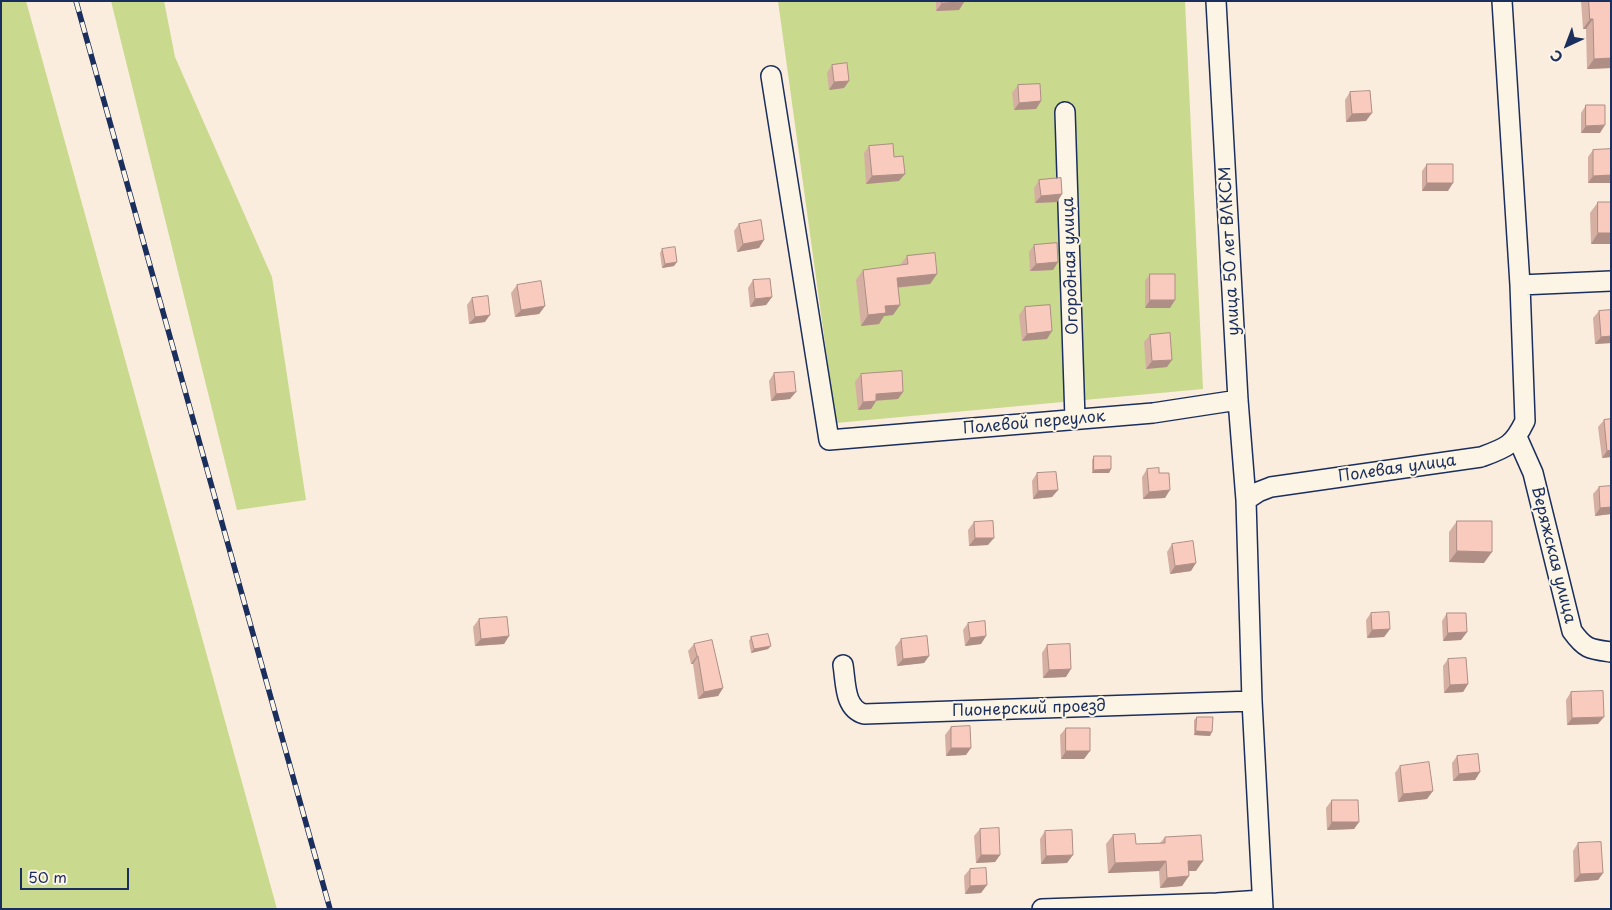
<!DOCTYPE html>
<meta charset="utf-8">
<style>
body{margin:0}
#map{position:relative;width:1612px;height:910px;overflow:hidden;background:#fbeddd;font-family:"Playpen Sans",sans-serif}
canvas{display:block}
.frame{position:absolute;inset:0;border:2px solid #1b2f5e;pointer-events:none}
.north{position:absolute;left:1542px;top:20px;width:50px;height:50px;-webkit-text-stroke:4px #fcf5e5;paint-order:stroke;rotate:223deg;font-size:14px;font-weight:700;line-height:20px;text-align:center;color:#1b2f5e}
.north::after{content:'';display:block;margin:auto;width:18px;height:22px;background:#1b2f5e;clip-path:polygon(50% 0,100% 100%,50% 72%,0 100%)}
.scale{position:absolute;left:20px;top:868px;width:109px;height:22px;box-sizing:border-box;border:2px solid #1b2f5e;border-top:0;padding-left:6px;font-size:15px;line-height:18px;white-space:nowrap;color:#1b2f5e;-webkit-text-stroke:4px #fcf5e5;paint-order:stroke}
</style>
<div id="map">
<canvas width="1612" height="910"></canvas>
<div class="frame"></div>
<div class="north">С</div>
<div class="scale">50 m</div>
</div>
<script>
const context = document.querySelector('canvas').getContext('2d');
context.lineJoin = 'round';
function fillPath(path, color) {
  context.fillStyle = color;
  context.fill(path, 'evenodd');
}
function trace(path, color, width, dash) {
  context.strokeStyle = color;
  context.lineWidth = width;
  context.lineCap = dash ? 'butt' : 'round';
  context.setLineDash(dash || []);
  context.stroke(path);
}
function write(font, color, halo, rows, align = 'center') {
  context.font = font + ' "Playpen Sans",sans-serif';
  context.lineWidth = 4;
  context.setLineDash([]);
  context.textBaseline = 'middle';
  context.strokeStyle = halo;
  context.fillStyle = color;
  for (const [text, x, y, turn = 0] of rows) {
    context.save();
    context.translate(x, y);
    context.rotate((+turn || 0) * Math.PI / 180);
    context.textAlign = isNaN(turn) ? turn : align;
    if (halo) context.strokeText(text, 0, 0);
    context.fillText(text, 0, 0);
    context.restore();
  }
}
const green = new Path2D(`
 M1,1H26L277,909H1Z
 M111,1H164L175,57L272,277L306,500L237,510Z
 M778,1H1185L1203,389L836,423Z`);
const minor = new Path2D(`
 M1216,1L1238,400L1246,500L1252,701L1263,909
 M771,76L829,440L1153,413L1238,400
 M1065,112L1075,419
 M1520,285L1611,281
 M1517,437L1533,473L1572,631C1585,649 1589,649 1611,652
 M1246,500L1258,492L1271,487L1481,457C1506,448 1513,446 1525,421L1520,285L1502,1
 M843,665C846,683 844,708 864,714L1252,701
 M1042,909L1217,903L1262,900`);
const rail = new Path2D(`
 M76,1L330,909`);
const wall = new Path2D(`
 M936,1H964V2L959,10L936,11Z
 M1581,1H1611V68L1587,69L1586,29H1583Z
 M832,65L849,81L844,88L829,90L827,73Z
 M1018,85L1041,101L1036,109L1014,110L1012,93Z
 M1350,92L1366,121L1346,122L1345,100Z
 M1586,105L1600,133H1581V113Z
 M869,146L894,157L899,181L866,184L864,153Z
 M1611,149V183H1588V157L1593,150Z
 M1427,164L1448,191H1422V171Z
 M1039,180L1062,194L1057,202L1035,203L1034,188Z
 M1598,202L1611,244H1591L1590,213Z
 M739,224L759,248L737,252L734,231Z
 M1034,245L1058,262L1053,270L1030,271L1029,252Z
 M662,249L674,266L662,268L660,253Z
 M907,256L937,274L930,284L898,288L900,305L893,315L884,316L879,324L861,326L856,280L863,270L900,265Z
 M1150,274L1170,308H1145V281Z
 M753,280L772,297L766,305L750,307L748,288Z
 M517,285L545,306L539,314L515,317L511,293Z
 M472,298L485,322L469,324L467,305Z
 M1025,307L1047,339L1022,341L1019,315Z
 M1611,310V343L1595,344L1593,318L1599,311Z
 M1150,335L1167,367L1146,369L1144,342Z
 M774,373L790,399L771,401L769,381Z
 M861,374L903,392L898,399L876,401L871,409L858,410L855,382Z
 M1611,419V457L1602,458L1598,427L1604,420Z
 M1094,456L1111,469L1109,473H1092V460Z
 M1147,469L1159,473L1165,498L1143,499L1142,477Z
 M1037,473L1058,490L1052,497L1033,499L1032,481Z
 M1611,486V514L1595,516L1593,494L1599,487Z
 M1457,521L1484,563L1449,562V532Z
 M974,522L988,545L969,546L968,530Z
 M1172,544L1191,571L1170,574L1167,552Z
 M1371,613L1390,629L1384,637L1367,638L1366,620Z
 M1447,613L1467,632L1461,640L1443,641L1442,621Z
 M479,619L509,636L504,644L475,646L473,627Z
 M968,623L986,636L981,644L965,646L963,630Z
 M751,637L768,649L751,653L749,641Z
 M901,639L929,656L924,663L897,666L895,647Z
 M694,644L723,688L718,696L698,699L693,664H691L688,651Z
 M1047,645L1066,677L1043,678L1042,653Z
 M1448,659L1468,684L1463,692L1444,693L1443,666Z
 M1571,692L1598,724L1567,725L1566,700Z
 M1197,717L1210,736L1194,735V720Z
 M951,727L966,755L946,756L945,735Z
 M1066,728L1084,759H1061L1060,735Z
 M1457,756L1480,772L1475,780L1453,781L1452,763Z
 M1400,766L1427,799L1398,802L1395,773Z
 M1332,800L1359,822L1354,829L1327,830L1326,808Z
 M980,829L1000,855L995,862L976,863L974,836Z
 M1045,831L1067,863L1041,864L1040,839Z
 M1113,835L1136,844L1160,843L1165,837L1196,871H1189L1182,886L1160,888L1159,871L1108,873L1106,844Z
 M1578,843L1603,873L1598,880L1574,882L1573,851Z
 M970,869L981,893L965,894L964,876Z`);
const shadedWall = new Path2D(`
 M964,2L959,10L936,11L942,3Z
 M1590,19H1593L1586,29H1583Z
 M1611,58V68L1587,69L1594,59Z
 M849,81L844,88L829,90L834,82Z
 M1041,101L1036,109L1014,110L1019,103Z
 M1372,113L1366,121L1346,122L1352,114Z
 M1605,125L1600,133H1581L1586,126Z
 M905,174L899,181L866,184L872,176Z
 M1611,175V183H1588L1593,176Z
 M1427,183H1453L1448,191H1422Z
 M1062,194L1057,202L1035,203L1041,196Z
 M1598,233H1611V244H1591Z
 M764,240L759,248L737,252L743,244Z
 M677,262L674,266L662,268L665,264Z
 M1058,262L1053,270L1030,271L1036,264Z
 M937,274L930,284L890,288L897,278Z
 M772,297L766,305L750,307L755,299Z
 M1150,300H1175L1170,308H1145Z
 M900,305L893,315L884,316L879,324L861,326L868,315L885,306Z
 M545,306L539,314L515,317L521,310Z
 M490,315L485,322L469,324L475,317Z
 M1052,331L1047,339L1022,341L1027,334Z
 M1611,336V343L1595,344L1601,337Z
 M1172,360L1167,367L1146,369L1152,361Z
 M796,392L790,399L771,401L776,394Z
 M903,392L898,399L870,401L876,394Z
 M876,401L871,409L858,410L863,402Z
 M1611,450V457L1602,458L1607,451Z
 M1111,469L1109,473H1092L1094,470Z
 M1058,490L1052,497L1033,499L1038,491Z
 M1170,490L1165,498L1143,499L1149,492Z
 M1611,507V514L1595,516L1600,508Z
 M975,538H994L988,545L969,546Z
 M1457,551L1492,552L1484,563L1449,562Z
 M1196,563L1191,571L1170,574L1175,566Z
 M1390,629L1384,637L1367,638L1372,630Z
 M1467,632L1461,640L1443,641L1448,633Z
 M509,636L504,644L475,646L481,639Z
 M986,636L981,644L965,646L970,638Z
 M771,646L768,649L751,653L754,649Z
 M697,656H698L693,664H691Z
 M929,656L924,663L897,666L903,659Z
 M1071,669L1066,677L1043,678L1049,670Z
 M1468,684L1463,692L1444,693L1450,685Z
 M723,688L718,696L698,699L704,692Z
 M1604,717L1598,724L1567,725L1572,718Z
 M1196,731L1212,732L1210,736L1194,735Z
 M951,748H971L966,755L946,756Z
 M1066,751H1090L1084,759H1061Z
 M1480,772L1475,780L1453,781L1459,774Z
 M1433,791L1427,799L1398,802L1403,794Z
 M1332,822H1359L1354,829L1327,830Z
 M981,855H1000L995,862L976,863Z
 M1073,855L1067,863L1041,864L1046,856Z
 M1166,861L1159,871L1108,873L1115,863Z
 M1188,861H1203L1196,871H1181Z
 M1603,873L1598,880L1574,882L1580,874Z
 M1189,876L1182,886L1160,888L1167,878Z
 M987,885L981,893L965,894L970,886Z`);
const building = new Path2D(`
 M941,1H964V2L942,3Z
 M1589,1H1611V58L1594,59L1593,19H1590Z
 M847,63L849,81L834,82L832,65Z
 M1040,84L1041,101L1019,103L1018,85Z
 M1370,91L1372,113L1352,114L1350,92Z
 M1586,105H1605V125L1586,126Z
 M893,144L894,157L903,156L905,174L872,176L869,146Z
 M1611,149V175L1593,176V150Z
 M1427,164H1453V183H1427Z
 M1061,178L1062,194L1041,196L1039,180Z
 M1598,202H1611V233H1598Z
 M761,220L764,240L743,244L739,224Z
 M1057,243L1058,262L1036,264L1034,245Z
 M675,247L677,262L665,264L662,249Z
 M935,253L937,274L897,278L900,305L885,306L886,313L868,315L863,270L908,264L907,256Z
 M1150,274H1175V300H1150Z
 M770,279L772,297L755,299L753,280Z
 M541,281L545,306L521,310L517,285Z
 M488,296L490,315L475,317L472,298Z
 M1050,305L1052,331L1027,334L1025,307Z
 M1611,310V336L1601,337L1599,311Z
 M1170,333L1172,360L1152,361L1150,335Z
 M902,371L903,392L876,394V401L863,402L861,374Z
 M794,372L796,392L776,394L774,373Z
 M1611,419V450L1607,451L1604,420Z
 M1094,456H1111V469L1094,470Z
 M1159,468V473H1169L1170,490L1149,492L1147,469Z
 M1056,472L1058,490L1038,491L1037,473Z
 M1611,486V507L1600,508L1599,487Z
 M993,521L994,538H975L974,522Z
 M1457,521H1492V552L1457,551Z
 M1193,541L1196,563L1175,566L1172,544Z
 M1389,612L1390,629L1372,630L1371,613Z
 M1447,613H1466L1467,632L1448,633Z
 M507,617L509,636L481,639L479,619Z
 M985,621L986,636L970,638L968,623Z
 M768,634L771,646L754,649L751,637Z
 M927,636L929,656L903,659L901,639Z
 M712,640L723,688L704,692L698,656H697L694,644Z
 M1070,644L1071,669L1049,670L1047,645Z
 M1466,658L1468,684L1450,685L1448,659Z
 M1603,691L1604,717L1572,718L1571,692Z
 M1197,717H1213L1212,732L1196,731Z
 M970,726L971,748H951V727Z
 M1066,728H1090V751H1066Z
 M1478,754L1480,772L1459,774L1457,756Z
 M1429,762L1433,791L1403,794L1400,766Z
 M1332,800H1358L1359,822H1332Z
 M999,828L1000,855H981L980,829Z
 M1072,830L1073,855L1046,856L1045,831Z
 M1135,834L1136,844L1165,843V837L1201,835L1203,861H1188L1189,876L1167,878L1166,861L1115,863L1113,835Z
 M1601,842L1603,873L1580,874L1578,843Z
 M986,868L987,885L970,886V869Z`);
const streetNames = [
 ["улица 50 лет ВЛКСМ",1230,251,-93],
 ["Огородная улица",1071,266,-92],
 ["Полевой переулок",1034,423,-5],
 ["Полевая улица",1397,469,-8],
 ["Веряжская улица",1553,555,76],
 ["Пионерский проезд",1029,709,-2]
];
fillPath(green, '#c9d98d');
trace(minor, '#1b2f5e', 22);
trace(minor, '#fcf5e5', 19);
trace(rail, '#1b2f5e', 5.5);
trace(rail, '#fcf5e5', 4, [11]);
fillPath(wall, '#d6afa3');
fillPath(shadedWall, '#ae8e85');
fillPath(building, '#f9cbbe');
trace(building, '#ae8e85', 1);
write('16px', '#1b2f5e', '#fcf5e5', streetNames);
</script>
